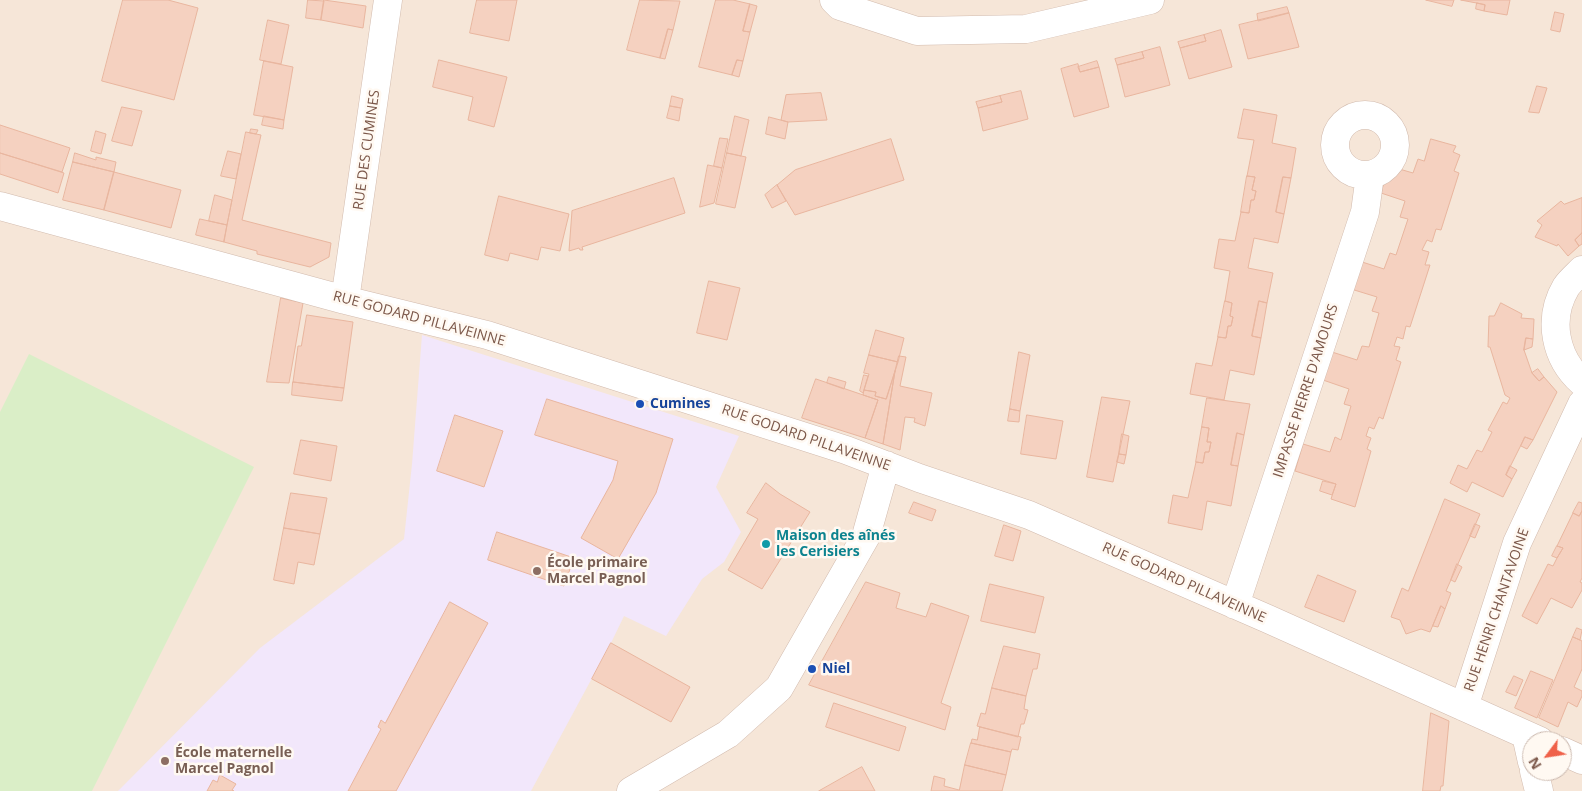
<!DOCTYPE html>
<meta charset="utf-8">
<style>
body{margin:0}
#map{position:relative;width:1582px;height:791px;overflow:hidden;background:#fef5eb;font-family:"Open Sans",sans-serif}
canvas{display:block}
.north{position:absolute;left:1522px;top:731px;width:50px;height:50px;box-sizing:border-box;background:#fff9f2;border:1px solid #cbb9af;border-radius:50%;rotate:239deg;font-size:14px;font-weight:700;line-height:20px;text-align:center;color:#7c584a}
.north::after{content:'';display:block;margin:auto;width:18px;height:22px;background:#ef6149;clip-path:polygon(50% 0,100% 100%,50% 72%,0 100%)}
</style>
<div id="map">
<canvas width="1582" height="791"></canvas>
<div class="north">N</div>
</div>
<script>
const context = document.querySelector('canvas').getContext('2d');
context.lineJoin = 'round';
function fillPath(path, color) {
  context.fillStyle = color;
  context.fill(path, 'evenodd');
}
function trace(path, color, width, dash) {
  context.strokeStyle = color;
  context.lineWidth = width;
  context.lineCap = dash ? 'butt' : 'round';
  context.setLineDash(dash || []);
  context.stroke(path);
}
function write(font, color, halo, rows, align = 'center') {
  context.font = font + ' "Open Sans",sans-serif';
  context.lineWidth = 5;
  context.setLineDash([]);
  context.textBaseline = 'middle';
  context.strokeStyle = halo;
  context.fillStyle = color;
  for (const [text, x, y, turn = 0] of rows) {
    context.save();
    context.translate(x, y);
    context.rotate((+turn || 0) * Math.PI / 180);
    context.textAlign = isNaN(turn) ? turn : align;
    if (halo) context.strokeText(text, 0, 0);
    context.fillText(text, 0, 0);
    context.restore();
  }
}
const residential = new Path2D(`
 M0,0H1582V791H0ZM1532,741H1562V771H1532Z`);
const education = new Path2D(`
 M422,335L739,436L716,487L741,532L724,562L702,579L666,636L624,616L611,643L531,791H118L260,648L404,539L412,464Z`);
const green = new Path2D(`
 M29,354L254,467L92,791H0V412Z`);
const building = new Path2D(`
 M123,0H168L198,8L174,100L102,81Z
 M308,0L324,1L321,20L306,18Z
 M324,0L366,6L363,28L321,20Z
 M477,0H517L509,41L470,33Z
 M640,0L680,1L673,30L668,29L660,58L627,50Z
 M716,0H733L750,4L743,31L750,32L743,61L737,60L732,75L699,67Z
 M1426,0H1454L1452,6Z
 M1461,0H1510L1507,15L1484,11L1485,5Z
 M1477,3L1485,5L1484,11L1476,9Z
 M750,4L757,6L750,32L743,31Z
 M1287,7L1289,13L1258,21L1257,14Z
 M1555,12L1564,14L1560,32L1551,30Z
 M1289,13L1299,47L1248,59L1239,25Z
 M268,20L289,25L281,64L260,60Z
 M668,29L673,30L665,59L660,58Z
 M1221,30L1232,67L1189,79L1180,48L1206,41L1204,35Z
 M1204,35L1206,41L1180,48L1178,42Z
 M1160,47L1170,85L1125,97L1117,65L1144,58L1142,52Z
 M1142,52L1144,58L1117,65L1115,59Z
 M439,60L507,77L494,127L468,120L473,97L433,87Z
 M737,60L743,61L739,77L732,75Z
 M264,61L293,67L284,120L254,115Z
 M1097,61L1099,67L1080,72L1078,67Z
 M1078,64L1080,72L1099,67L1109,107L1074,117L1061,69Z
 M1537,86L1547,88L1539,113L1529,112Z
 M1021,91L1028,119L983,131L978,108L1002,102L1000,96Z
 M821,93L827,120L788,122L781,120L786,95Z
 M672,96L683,99L681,108L670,106Z
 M1000,96L1002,102L978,108L976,102Z
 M670,106L681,108L679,121L667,118Z
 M122,107L142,111L132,146L112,141Z
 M1244,109L1277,115L1272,143L1296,148L1291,178L1283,177L1276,212L1284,214L1278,243L1254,238L1248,268L1273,273L1267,303L1259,301L1252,336L1261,338L1254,375L1230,370L1224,400L1190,394L1196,363L1212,366L1218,337L1226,338L1228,326H1231L1232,322L1233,317L1230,316L1232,303L1225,301L1230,271L1214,268L1219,239L1235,241L1241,212L1249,213L1251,200H1254L1256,191L1252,190L1255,177L1247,176L1254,140L1238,138Z
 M264,116L284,120L283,129L262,125Z
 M735,116L749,120L741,156L727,153Z
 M769,117L788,122L785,139L766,134Z
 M0,125L70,148L62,172L0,153Z
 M251,129L258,130L256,134L250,133Z
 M96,131L106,134L101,154L91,151Z
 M246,132L261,135L242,220L331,243L329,257L310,267L257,254V251L224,242Z
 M720,138L728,139L722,168L714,166Z
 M891,139L904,180L795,215L777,185L795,170Z
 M1431,139L1456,146L1453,152L1460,155L1454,171L1459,173L1441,230L1436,229L1432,242L1427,240L1422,250L1429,252L1425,265H1430L1410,327L1406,326L1403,339L1397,337L1394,346L1400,347L1396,360L1401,362L1383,419L1379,417L1374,429L1369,427L1366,436L1371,438L1367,449L1371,451L1355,507L1331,499L1336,484L1295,471L1303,444L1330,452L1335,437L1341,440L1351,406L1344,404L1349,389L1323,380L1332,352L1357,360L1362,346L1369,347L1379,313L1372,311L1377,297L1351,289L1359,261L1384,269L1390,253L1396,255L1408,219L1400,217L1405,201L1381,193L1389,166L1413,173L1418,159L1424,161Z
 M228,151L241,154L236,179L221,176Z
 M0,153L64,173L58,193L0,174Z
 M75,153L96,160V157L116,162L114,172L73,162Z
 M727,153L746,157L735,208L716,204Z
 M73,162L114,172L104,210L63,200Z
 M708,165L722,168L714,203L700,207Z
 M114,172L181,190L171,228L104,210Z
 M1247,176L1255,177L1252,190L1256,191L1254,200H1251L1249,213L1241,212Z
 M1283,177L1291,178L1284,214L1276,212Z
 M674,178L685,213L582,247L583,250H580L579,248L569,251L572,211Z
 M777,185L786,201L772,208L765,195Z
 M215,195L232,200L227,225L209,221Z
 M499,196L569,214L560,251L541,247L538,260L510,253L508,261L485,255Z
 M1582,198V233L1575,240L1579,246L1568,256L1558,244L1557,246L1535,237L1542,225L1537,221L1561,201L1564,204Z
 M200,219L227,225L224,242L196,235Z
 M1582,233V244L1579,246L1575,240Z
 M709,281L740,288L727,340L697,333Z
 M281,298L303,303L289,383L267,382Z
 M1225,301L1232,303L1230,316L1233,317L1231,326H1228L1226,338L1218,337Z
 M1259,301L1267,303L1261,338L1252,336Z
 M1501,303L1522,314L1521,318L1534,319L1533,339L1526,338L1524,350L1532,373L1539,381L1544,377L1557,392L1533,440L1525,437L1506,475L1512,479L1503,497L1472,482L1467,492L1450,483L1458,465L1467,469L1477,450L1482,452L1492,432L1488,430L1503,402L1507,404L1510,398L1505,395L1490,347H1488L1489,316H1494Z
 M307,315L353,322L344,388L293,382L298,346H301Z
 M876,330L904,338L898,362L869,355Z
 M1526,338L1533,339L1532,347L1524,350Z
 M1019,352L1030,355L1020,411L1010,409Z
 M869,355L898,362L886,399L875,396L876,392L864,390L869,374L864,373Z
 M899,356L906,357L900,386L932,393L925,426L914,422L915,418L905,417L900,450L883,444L895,371Z
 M1538,369L1544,377L1539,381L1532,373Z
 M895,371L883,444L865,438L878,400L863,395L864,390L876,392L875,396L886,399Z
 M864,375L868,376L863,393L860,391Z
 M829,377L846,382L844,389L827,383Z
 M816,379L878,400L865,438L802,418Z
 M293,382L344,388L342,401L292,395Z
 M1102,397L1130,401L1113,482L1087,477Z
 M1207,398L1250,404L1244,435L1237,433L1231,465L1238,466L1231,506L1207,501L1202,530L1168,523L1173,495L1188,498L1196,462L1203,463L1205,452H1209L1211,442H1207L1209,428L1202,427Z
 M547,399L673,439L656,493L618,559L581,538L613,480L618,461L535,435Z
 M1010,409L1020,411L1019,422L1008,421Z
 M455,415L503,431L484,487L437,471Z
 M1027,415L1063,421L1056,459L1021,454Z
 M1202,427L1209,428L1207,442H1211L1209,452H1205L1203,463L1196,462Z
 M1237,433L1244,435L1238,466L1231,465Z
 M1122,434L1129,436L1126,455L1119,454Z
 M1525,437L1533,440L1527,449L1521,446Z
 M301,440L337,446L331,481L294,474Z
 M1119,454L1126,455L1124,464L1117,462Z
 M1510,466L1517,470L1512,479L1506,475Z
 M1323,481L1336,484L1332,495L1320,491Z
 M766,483L780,494L810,512L762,589L728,570L758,519L747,513Z
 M291,493L327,498L320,534L284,528Z
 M1445,499L1480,514L1446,591L1451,593L1445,609L1441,606L1430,632L1421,629L1406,634L1400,620L1391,617L1402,588L1408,591Z
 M914,502L936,510L932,521L909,513Z
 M1579,502L1582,503V511L1579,516L1573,513Z
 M1582,511V578L1580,582L1582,583V590L1572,608L1551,598L1537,624L1522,616L1548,564L1553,566L1557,558L1563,548L1557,546L1573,513L1579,516Z
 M1475,524L1480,526L1475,538L1470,536Z
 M1004,525L1021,531L1013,561L995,556Z
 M284,528L320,534L314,565L298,562L294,584L274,580Z
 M497,532L574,558L564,586L488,560Z
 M1557,546L1563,548L1557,558L1552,556Z
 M1457,564L1462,567L1455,582L1451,580Z
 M1318,575L1356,591L1344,622L1305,607Z
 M866,582L900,593L896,608L926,617L931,603L969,616L941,703L951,707L945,730L809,685Z
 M990,584L1044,597L1035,633L981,621Z
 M450,602L488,623L396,791H348L381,729L378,727L381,720L385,723Z
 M1441,606L1445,609L1438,627L1433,626Z
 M1577,628L1582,630L1580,640L1573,637Z
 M1573,637L1582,641V669L1574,687L1582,691V696L1577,707L1568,702L1558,727L1539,718Z
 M611,643L690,687L671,722L592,679Z
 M1004,646L1040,654L1037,669H1033L1026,696L992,688Z
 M1531,671L1553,680L1537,718L1515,708Z
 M1514,676L1523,680L1516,696L1506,692Z
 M992,688L1026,696L1024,709L1028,710L1024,724H1021L1018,737L977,726L981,713L985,714Z
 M834,703L906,727L899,751L826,727Z
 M1431,713L1449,721L1443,786H1441L1440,791H1423Z
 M980,727L1021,737L1018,750L1012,749L1011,752L971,743L972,739L977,740Z
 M971,743L1011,752L1006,775L965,765Z
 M965,765L1006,775L1002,791H931L934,776L945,779L944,786L959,790Z
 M862,767L875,791H819Z
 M220,775L236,784L232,790L234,791H207L213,780L217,782Z`);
const minor = new Path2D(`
 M834,0L840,6L917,31L1026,29L1150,0
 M1335 145a30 30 0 1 1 60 0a30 30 0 1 1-60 0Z
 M0,206L345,300L487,335L846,450L919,478L1029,515L1268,619L1540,741
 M1582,270C1577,275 1570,281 1566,287C1547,319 1555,358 1582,382
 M345,300L388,0
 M1235,605L1365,212L1370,175
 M1464,707L1517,543L1582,404
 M1526,735L1532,762
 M1562,751L1582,760
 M1534,771L1539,791
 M631,791L728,734L779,688L866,536L886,465`);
const markers = [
 [640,404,5,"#1a4fb4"],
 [766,544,5,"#0f9aa8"],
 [537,571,5,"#8d6e63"],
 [812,669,5,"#1a4fb4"],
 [165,761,5,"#8d6e63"]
];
const streetNames = [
 ["RUE DES CUMINES",367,150,-82],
 ["RUE GODARD PILLAVEINNE",419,319,15],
 ["IMPASSE PIERRE D'AMOURS",1306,391,-72],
 ["RUE GODARD PILLAVEINNE",806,438,19],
 ["RUE GODARD PILLAVEINNE",1184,583,24],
 ["RUE HENRI CHANTAVOINE",1497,610,-71]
];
const transitNames = [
 ["Cumines",650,404],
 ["Niel",822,669]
];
const cultureNames = [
 ["Maison des aînés",776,536],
 ["les Cerisiers",776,552]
];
const educationNames = [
 ["École primaire",547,563],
 ["Marcel Pagnol",547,579],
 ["École maternelle",175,753],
 ["Marcel Pagnol",175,769]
];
fillPath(residential, '#f6e6d8');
fillPath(education, '#f2e7fb');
fillPath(green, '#daeec7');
fillPath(building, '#f5d1c0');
trace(building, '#e9b69f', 1);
trace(minor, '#d2bbae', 29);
trace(minor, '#fff', 28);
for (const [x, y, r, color] of markers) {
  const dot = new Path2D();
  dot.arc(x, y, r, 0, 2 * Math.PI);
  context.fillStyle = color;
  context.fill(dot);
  trace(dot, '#fff9f2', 2);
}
write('14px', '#7c584a', '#fff9f2', streetNames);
write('bold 14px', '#164399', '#fff9f2', transitNames, 'left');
write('bold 14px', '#0d838f', '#fff9f2', cultureNames, 'left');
write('bold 14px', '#785e54', '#fff9f2', educationNames, 'left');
</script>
